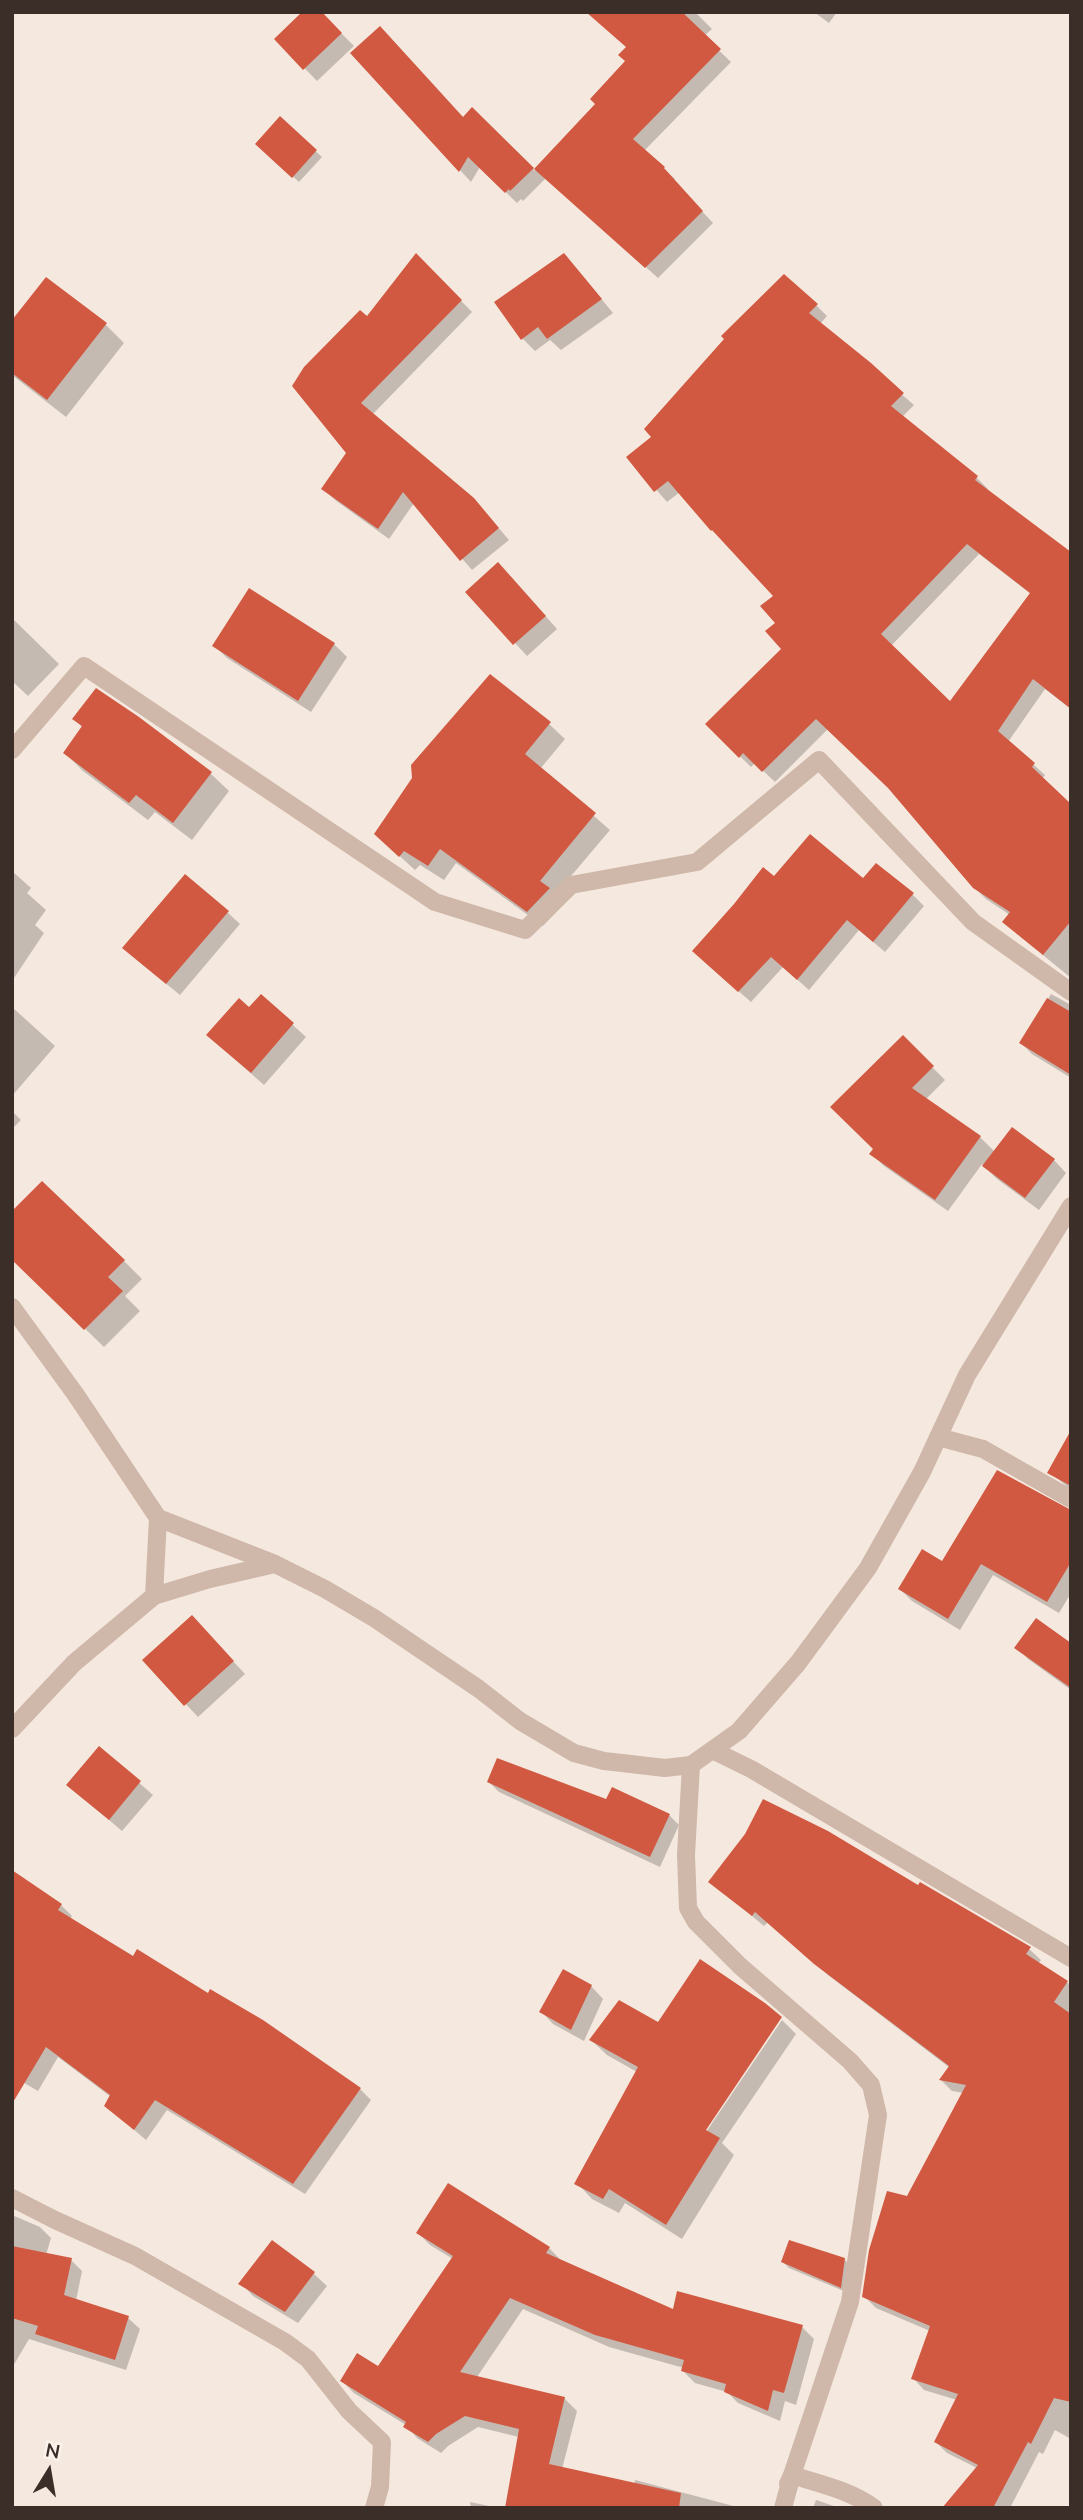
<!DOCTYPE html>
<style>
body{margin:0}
#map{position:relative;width:1083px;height:2520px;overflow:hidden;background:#f5e9df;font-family:Mulish,sans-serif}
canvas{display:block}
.frame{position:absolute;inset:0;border:14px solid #3b2e29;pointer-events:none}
.north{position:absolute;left:14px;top:2436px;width:70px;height:70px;-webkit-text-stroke:5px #fcf3ec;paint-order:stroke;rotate:11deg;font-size:19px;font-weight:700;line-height:28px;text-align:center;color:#3b2e29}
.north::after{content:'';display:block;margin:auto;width:24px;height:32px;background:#3b2e29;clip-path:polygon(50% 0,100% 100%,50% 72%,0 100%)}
</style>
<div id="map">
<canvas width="1083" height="2520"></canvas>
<div class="frame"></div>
<div class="north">N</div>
</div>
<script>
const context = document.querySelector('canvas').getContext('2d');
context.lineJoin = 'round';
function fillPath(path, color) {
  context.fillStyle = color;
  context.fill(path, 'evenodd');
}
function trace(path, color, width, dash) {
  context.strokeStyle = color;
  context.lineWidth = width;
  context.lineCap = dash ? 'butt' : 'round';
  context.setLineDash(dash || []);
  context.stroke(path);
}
const shadow = new Path2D(`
 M320,12L354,46L317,81L276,39Z
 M587,12H695L712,29L704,36L731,62L644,151L675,179L674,181L713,223L658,278L546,178L523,201L521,199L517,203L480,167L471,182L352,53L464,119L472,110L535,171L597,105L627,61V47Z
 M814,12H837L829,23Z
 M280,119L322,157L299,182L257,144Z
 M416,255L472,312L372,415L485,512L509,540L472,570L414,503L389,539L335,500L324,489L349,453L367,319Z
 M576,268L613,313L561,350L550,340L535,351L523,339Z
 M816,305L827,316L820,324L914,405L902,417L977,478L988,489L987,490L1071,554V709L1045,689L1008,742L1045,775L1042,779L1071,806V978L1016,933L1010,915L986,899L974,887L892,790L828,729L775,782L755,763L751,767L707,724L783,649L777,623L776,596L712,530L680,492L667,502L628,457ZM979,554L1031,594L950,704L891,646Z
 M12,318L106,325L124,343L66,417L12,375Z
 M511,577L557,629L527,656L468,592Z
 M12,618L59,664L28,696L12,681Z
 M334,644L347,657L311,712L227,658L215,646Z
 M74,719L210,773L229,791L192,840L155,812L148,820L83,771L65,753L83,728Z
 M549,724L565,739L540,769L610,830L555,895L564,904L543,926L456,863L444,880L420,865L415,870L392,849L414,778Z
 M12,871L31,888L27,893L46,910L35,925L44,933L12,981Z
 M775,878L863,881L912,894L924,906L885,952L859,930L809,990L783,967L751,1002L705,962Z
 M227,912L240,924L180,995L137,960Z
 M1051,994L1071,1005V1078L1032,1054L1021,1043Z
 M261,996L306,1037L264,1085L221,1047Z
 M12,1007L55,1046L12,1096Z
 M903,1038L945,1080L926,1099L980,1137L994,1151L1054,1160L1066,1173L1039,1210L997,1179L982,1164L948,1211L884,1166L872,1154L875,1149Z
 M12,1111L21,1120L12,1129Z
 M12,1258L124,1261L142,1279L125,1296L140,1311L104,1347Z
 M1071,1433V1490L1050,1472Z
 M1071,1512V1593L1059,1613L993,1575L960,1630L912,1601L900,1589L943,1563Z
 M204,1630L245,1674L198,1717L144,1660Z
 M1071,1646V1690L1028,1659L1017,1647Z
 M99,1748L153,1795L122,1831L68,1785Z
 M489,1782L607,1801L669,1815L679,1825L660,1867L499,1792Z
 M12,1871L61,1905L72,1916L70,1919L360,2089L371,2100L305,2194L167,2110L146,2140L106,2106L111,2097L58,2057L38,2091L19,2080Z
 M711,1882L918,1888L1029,1949L1041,1960L1038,1964L1071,1985V2439L1055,2430L1043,2454L1039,2452L1010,2508H944L977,2468L947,2453L936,2442L957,2400L924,2390L913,2378L930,2331L876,2308L864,2296L908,2198L964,2093L952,2091L941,2080L950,2068L828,1975L768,1922L764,1926Z
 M591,1986L603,1999L584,2041L553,2024L541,2011Z
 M782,2020L796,2034L722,2143L734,2155L682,2239L625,2203L619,2213L592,2199L577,2183L637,2072L607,2055L591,2040L659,2024L700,2136L702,2138Z
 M12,2215L40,2227L51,2238L46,2255L71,2260L82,2271L76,2301L128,2318L140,2329L126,2370L29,2339L12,2368Z
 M418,2233L549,2248L561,2260L674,2311L802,2327L814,2339L796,2405L785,2401L780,2421L738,2403L727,2392L695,2383L683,2371L684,2368L609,2347L523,2309L477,2377L564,2398L577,2411L562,2469L634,2485L635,2480L741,2508H514L519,2437L478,2427L448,2446L441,2453L417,2438L406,2425L354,2393L342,2381L379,2368L453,2259L430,2245Z
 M273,2242L314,2274L327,2286L298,2323L253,2296L241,2283Z
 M844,2259L850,2265L846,2292L789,2268L783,2262Z
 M816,2500L840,2508H813Z
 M470,2502L499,2508H471Z`);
const building = new Path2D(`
 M302,12H322L342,33L303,70L274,39Z
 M586,12H682L721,49L633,139L665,167L664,168L703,211L645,268L534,169L595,104L590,99L625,61L618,55L626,47Z
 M380,26L463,117L472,107L534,168L510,191L509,189L505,193L468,157L459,172L350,53Z
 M280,116L317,150L292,178L255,144Z
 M416,253L462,300L361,403L474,498L499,528L460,561L403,492L378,529L321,489L346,453L292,386L304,367L360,310L367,316Z
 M564,253L602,299L547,339L538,327L521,340L494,302Z
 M784,274L818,304L809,313L871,363L904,393L891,406L978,476L975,480L1071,552V709L1033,679L998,731L1035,763L1032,767L1071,804V921L1043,955L1002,922L1010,912L973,888L888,788L816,719L762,772L743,753L739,758L705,724L781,649L765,631L775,623L760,606L773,596L712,530L711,531L668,481L654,492L626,457L651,437L644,429L724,339L721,336ZM967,544L1030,593L950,701L881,634Z
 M46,277L107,323L47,400L12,373V320Z
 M498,562L546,616L513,645L465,592Z
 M249,588L335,643L298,701L212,646Z
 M490,674L551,722L525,754L596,813L540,881L550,888L527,912L440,849L428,866L404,851L399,857L374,834L412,778L411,765Z
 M96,688L139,717L212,772L173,823L136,795L129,803L63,753L82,726L72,719Z
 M810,834L863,878L876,863L914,893L873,942L847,920L797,980L771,957L738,992L692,951L734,904L763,867L774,876Z
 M185,874L229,911L166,984L122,948Z
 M261,994L294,1023L251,1073L206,1035L239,998L249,1007Z
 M1047,998L1071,1012V1075L1019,1043Z
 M903,1035L934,1066L912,1088L981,1136L935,1200L869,1154L873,1149L830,1107Z
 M1012,1127L1055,1159L1025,1198L982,1166Z
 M42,1181L125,1260L108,1277L123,1291L84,1330L12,1260V1211Z
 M1071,1430V1486L1047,1473Z
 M997,1470L1071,1510V1562L1047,1602L981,1564L948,1619L898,1589L922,1549L942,1561Z
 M192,1615L234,1661L184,1706L142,1660Z
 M1036,1618L1071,1643V1688L1014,1648Z
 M99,1746L141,1781L109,1820L66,1785Z
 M497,1758L606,1799L612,1787L670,1814L650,1857L487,1782Z
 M763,1799L828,1831L918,1885L920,1882L1031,1947L1026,1954L1068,1981L1054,2002L1071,2014V2402L1054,2398L1031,2444L1028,2442L993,2508H942L978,2465L934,2442L958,2394L911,2379L930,2326L862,2297L869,2250L887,2191L907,2196L966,2085L939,2080L949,2066L814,1964L755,1912L752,1916L708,1882L745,1834Z
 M12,1870L62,1904L58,1910L133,1956L137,1949L208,1993L210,1989L263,2020L361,2088L293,2184L155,2100L134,2130L104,2106L110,2095L46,2047L12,2104Z
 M700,1959L765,2003L782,2017L706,2130L720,2138L666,2225L609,2189L603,2199L574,2184L638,2067L589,2040L619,2000L658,2022Z
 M563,1969L592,1985L571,2030L539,2012Z
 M448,2183L550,2247L546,2253L673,2309L677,2291L803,2325L784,2393L773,2390L768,2411L724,2392L726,2384L681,2371L684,2360L595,2335L510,2298L460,2372L565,2397L549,2464L681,2493L679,2508H505L519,2429L465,2416L436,2434L428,2442L403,2427L406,2422L340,2381L357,2353L378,2366L453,2256L416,2233Z
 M272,2240L315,2272L285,2312L238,2284Z
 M789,2240L845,2258L841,2288L781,2262Z
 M12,2246L72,2258L64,2295L129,2316L115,2360L35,2334L38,2326L12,2318Z`);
const street = new Path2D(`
 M12,750L84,666L435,902L525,930L571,885L697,862L819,760L973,922L1071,992
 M12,1307L76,1395L158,1518L275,1564
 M938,1437L983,1449L1071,1499
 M154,1596L158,1518
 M12,1729L74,1663L154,1596L210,1579L275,1564L325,1589L374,1618L479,1689L520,1721L574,1753L604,1761L622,1763L665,1768L691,1765L739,1731L798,1663L868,1568L922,1472L967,1375L1071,1206
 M712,1750L751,1769L1071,1958
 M691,1765L686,1855L688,1908L696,1922L740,1966L850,2061L871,2085L878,2115L850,2302L792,2475L783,2508
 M12,2198L55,2220L135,2256L285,2342L308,2359L349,2411L382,2442L380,2487L374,2508
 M788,2484L792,2475C819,2484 850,2490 874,2508`);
fillPath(shadow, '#0003');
fillPath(building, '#d15941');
trace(street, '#cfb7a9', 18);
</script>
